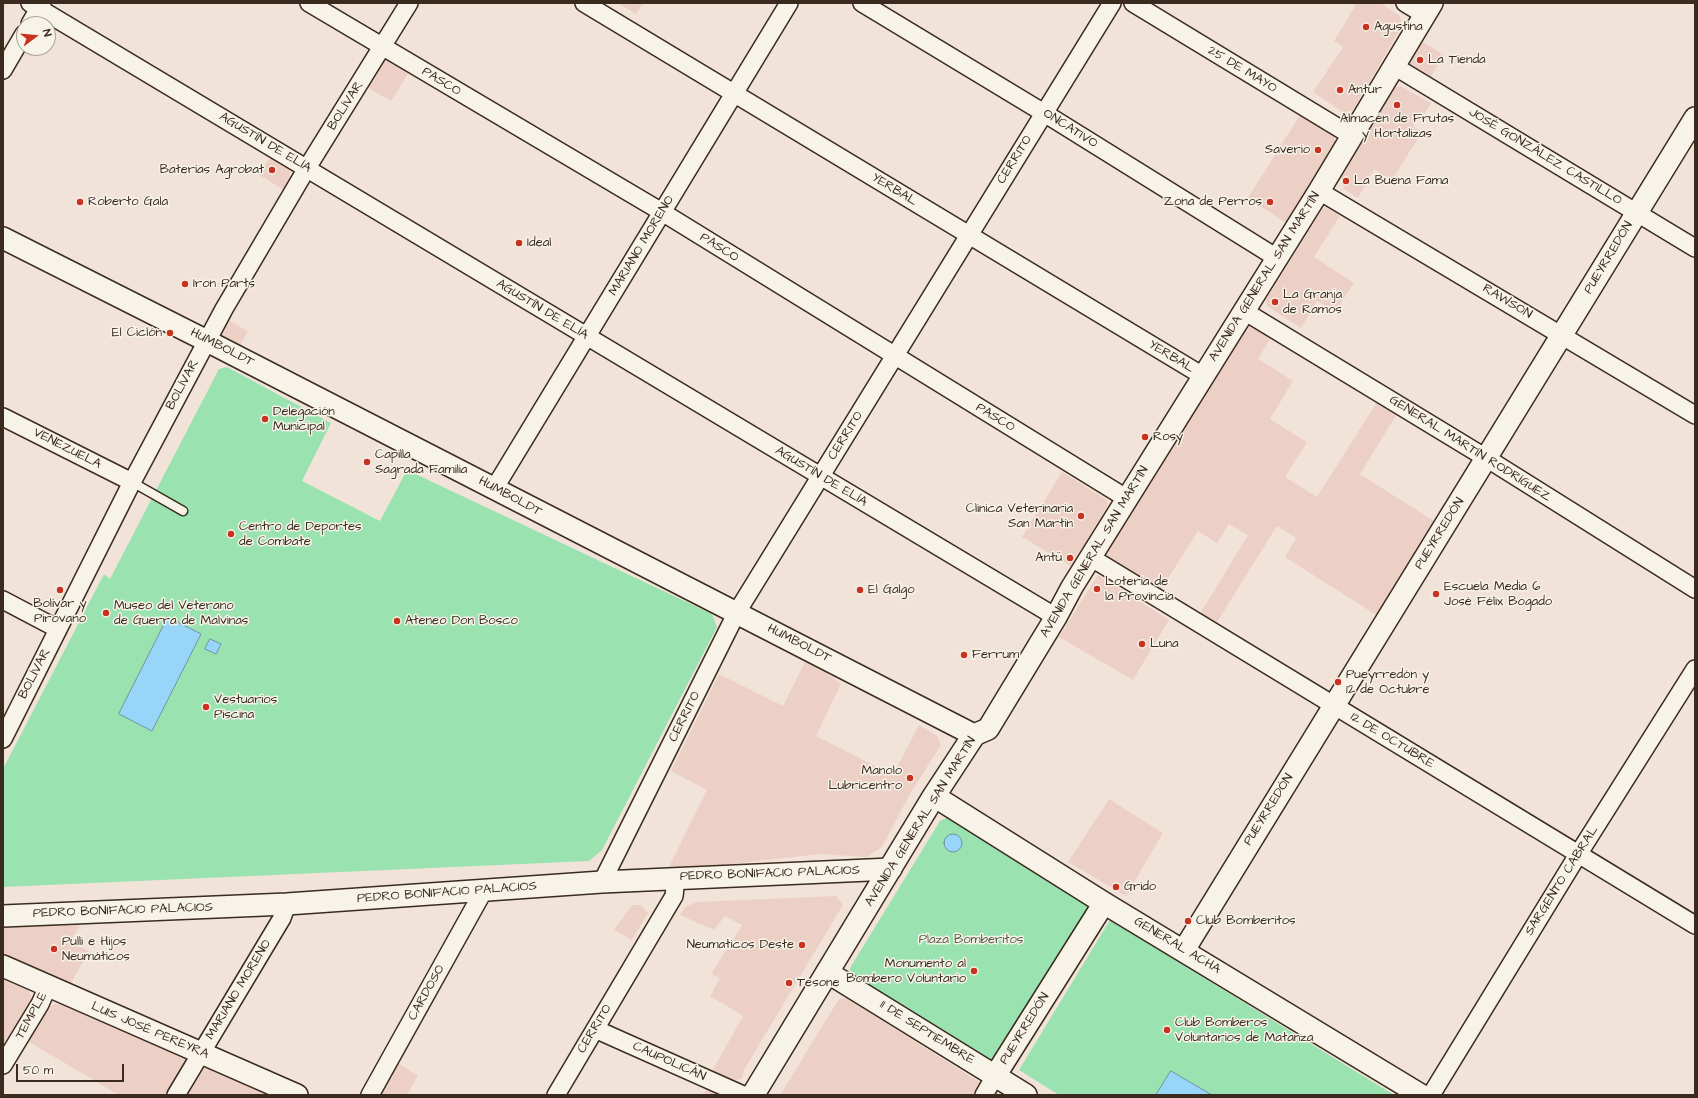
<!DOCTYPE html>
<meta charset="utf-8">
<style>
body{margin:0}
#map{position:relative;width:1698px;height:1098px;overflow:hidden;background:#f2e3d9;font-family:"Architects Daughter",sans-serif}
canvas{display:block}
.frame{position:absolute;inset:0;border:4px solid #3b2a1e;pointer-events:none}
.north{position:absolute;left:16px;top:16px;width:40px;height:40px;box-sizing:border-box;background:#f7f3e8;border:1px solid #aca397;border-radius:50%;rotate:74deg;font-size:11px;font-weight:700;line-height:16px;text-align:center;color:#3b2a1e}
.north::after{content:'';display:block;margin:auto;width:14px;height:18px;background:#c8321e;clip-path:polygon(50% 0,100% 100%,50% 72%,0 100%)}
.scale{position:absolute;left:16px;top:1064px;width:108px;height:18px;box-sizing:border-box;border:2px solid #3b2a1e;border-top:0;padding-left:5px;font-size:12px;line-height:14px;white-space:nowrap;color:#3b2a1e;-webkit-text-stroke:3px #f7f3e8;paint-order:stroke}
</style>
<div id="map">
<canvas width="1698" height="1098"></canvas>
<div class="frame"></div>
<div class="north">N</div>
<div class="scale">50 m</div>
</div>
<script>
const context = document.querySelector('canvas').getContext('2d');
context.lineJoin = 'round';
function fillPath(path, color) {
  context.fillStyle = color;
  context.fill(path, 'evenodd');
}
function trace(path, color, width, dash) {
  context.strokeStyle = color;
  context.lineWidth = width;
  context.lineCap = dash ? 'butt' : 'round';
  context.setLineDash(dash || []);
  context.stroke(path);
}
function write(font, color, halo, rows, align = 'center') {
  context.font = font + ' "Architects Daughter",sans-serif';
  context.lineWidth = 3;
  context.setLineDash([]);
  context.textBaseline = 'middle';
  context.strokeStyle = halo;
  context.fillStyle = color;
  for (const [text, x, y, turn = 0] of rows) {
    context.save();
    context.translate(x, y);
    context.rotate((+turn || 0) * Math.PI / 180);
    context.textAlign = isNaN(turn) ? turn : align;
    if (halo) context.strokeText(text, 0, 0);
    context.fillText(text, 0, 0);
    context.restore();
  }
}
const built = new Path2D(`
 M618,3H643L636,14Z
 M1357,3H1380L1400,16L1402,26L1353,110L1344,113L1313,92L1343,47L1334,41Z
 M1415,37L1444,55L1429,80L1410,68L1405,62Z
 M385,59L409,72L391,101L367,87Z
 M1400,86L1431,103L1423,116L1420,115L1413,126L1422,132L1391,181L1374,169L1358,198L1344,189L1341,177L1395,88Z
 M1300,115L1333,135L1336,141L1335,149L1289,225L1248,198Z
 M273,153L289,167L290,177L284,190L259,175Z
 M1323,208L1328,209L1340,216L1314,257L1354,283L1335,312L1317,301L1301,328L1267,306L1266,300Z
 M226,319L248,331L237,351L221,339L220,328Z
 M1246,326L1258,327L1272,336L1258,359L1293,381L1270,419L1307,442L1285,477L1317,497L1377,402L1397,414L1360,474L1440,525L1381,618L1285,557L1296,538L1277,526L1214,627L1198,617L1248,535L1229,524L1217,543L1198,531L1159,593L1110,563L1104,555Z
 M1062,472L1107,500L1108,505L1071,566L1022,537Z
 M1098,575L1169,620L1133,680L1059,637Z
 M807,658L841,684L816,736L893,775L919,725L937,736L941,745L911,792L882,847L867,857L820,854L667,871L707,790L671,771L719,674L783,706Z
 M1109,799L1163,833L1126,896L1068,862Z
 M836,896L843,905L744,1070L742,1078L731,1081L711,1073L743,1016L710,996L720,978L711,974L742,925L725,916L714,930L680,915L685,907L697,902Z
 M632,905H641L648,913L632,940L614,930Z
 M83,920L70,942L89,951L70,985L3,954V922Z
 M3,977L25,987L31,995V1006L3,1053Z
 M846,998L1000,1095H780L839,999Z
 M63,1003L272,1095H119L29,1042L46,1009L55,1004Z
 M395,1061L418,1076L407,1095H374Z
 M709,1085L728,1095H703Z`);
const green = new Path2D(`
 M227,367L331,423L302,481L380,521L407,470L712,614L717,627L602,850L589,861L3,887V769L104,574L110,579L219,369Z
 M946,818H953L1085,900L1090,908L993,1064L851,977L850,968L940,821Z
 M1110,920L1394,1095H1059L1019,1070Z`);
const water = new Path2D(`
 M168,617L201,634L152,731L119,714Z
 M210,639L221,644L216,654L205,649Z
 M944 843a9 9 0 1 1 18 0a9 9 0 1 1-18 0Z
 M1171,1071L1212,1095H1156Z`);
const service = new Path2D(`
 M132,482L183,511`);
const minor = new Path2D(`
 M30,3L1056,617
 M309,3L662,212L1126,498
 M584,3L1203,376
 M862,3L1044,113L1277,258
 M1133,3L1352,136
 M1405,3L1425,15
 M30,24L42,3
 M1394,66L1695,248
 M3,70L24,34
 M1319,191L1695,415
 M1244,311L1491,461L1695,589
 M3,417L132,482
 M494,489L789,3
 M1090,557L1695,925
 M3,600L58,629
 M3,739L132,482L224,309L307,168L409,3
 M602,882L737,612L1112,3
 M595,1029L743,1095
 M3,1065L40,1004L48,986
 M176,1095L282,918L287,904
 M370,1095L484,890
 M556,1095L674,896L676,878
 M984,1095L995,1076
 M1431,1095L1579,853L1695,669`);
const tertiary = new Path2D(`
 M3,238L207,341L974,735L988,729L1056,617L1072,587L1319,191L1432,3
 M934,796L1104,903L1421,1095
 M3,916L287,904L602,882L891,869
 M1184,950L1695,118
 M3,966L297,1095
 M827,972L1026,1095
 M995,1076L1104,903`);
const secondary = new Path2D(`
 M753,1095L934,796L974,735`);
const markers = [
 [1366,27,4,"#c8321e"],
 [1420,60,4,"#c8321e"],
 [1340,90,4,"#c8321e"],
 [1397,105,4,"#c8321e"],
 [1318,150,4,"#c8321e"],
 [272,170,4,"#c8321e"],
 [1346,181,4,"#c8321e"],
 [80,202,4,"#c8321e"],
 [1270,202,4,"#c8321e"],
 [519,243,4,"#c8321e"],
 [185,284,4,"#c8321e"],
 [1275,302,4,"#c8321e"],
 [170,333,4,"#c8321e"],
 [265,419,4,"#c8321e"],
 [1145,437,4,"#c8321e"],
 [367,462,4,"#c8321e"],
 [1081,516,4,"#c8321e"],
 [231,534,4,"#c8321e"],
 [1070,558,4,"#c8321e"],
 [1097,589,4,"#c8321e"],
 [60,590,4,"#c8321e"],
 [860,590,4,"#c8321e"],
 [1436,594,4,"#c8321e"],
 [106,613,4,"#c8321e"],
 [397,621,4,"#c8321e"],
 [1142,644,4,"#c8321e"],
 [964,655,4,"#c8321e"],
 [1338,682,4,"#c8321e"],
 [206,707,4,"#c8321e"],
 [910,778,4,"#c8321e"],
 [1116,887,4,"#c8321e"],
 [1188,921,4,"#c8321e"],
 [802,945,4,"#c8321e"],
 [54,949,4,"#c8321e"],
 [974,971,4,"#c8321e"],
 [789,983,4,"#c8321e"],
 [1167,1030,4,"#c8321e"]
];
const poiNames = [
 ["Agustina",1374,27],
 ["La Tienda",1428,60],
 ["Antur",1348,90],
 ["Almacén de Frutas",1397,119,"center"],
 ["y Hortalizas",1397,134,"center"],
 ["Saverio",1310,150,"right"],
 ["Baterías Agrobat",264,170,"right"],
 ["La Buena Fama",1354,181],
 ["Roberto Gala",88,202],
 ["Zona de Perros",1262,202,"right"],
 ["Ideal",527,243],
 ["Iron Parts",193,284],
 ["La Granja",1283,295],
 ["de Ramos",1283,310],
 ["El Ciclón",162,333,"right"],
 ["Delegación",273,412],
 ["Municipal",273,427],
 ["Rosy",1153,437],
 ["Capilla",375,455],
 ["Sagrada Familia",375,470],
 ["Clinica Veterinaria",1073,509,"right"],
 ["San Martín",1073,524,"right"],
 ["Centro de Deportes",239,527],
 ["de Combate",239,542],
 ["Antü",1062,558,"right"],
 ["Lotería de",1105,582],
 ["la Provincia",1105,597],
 ["Escuela Media 6",1444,587],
 ["José Félix Bogado",1444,602],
 ["El Galgo",868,590],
 ["Bolívar y",60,604,"center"],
 ["Pirovano",60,619,"center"],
 ["Museo del Veterano",114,606],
 ["de Guerra de Malvinas",114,621],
 ["Ateneo Don Bosco",405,621],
 ["Luna",1150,644],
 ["Ferrum",972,655],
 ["Pueyrredón y",1346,675],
 ["12 de Octubre",1346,690],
 ["Vestuarios",214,700],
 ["Piscina",214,715],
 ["Manolo",902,771,"right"],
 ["Lubricentro",902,786,"right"],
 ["Grido",1124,887],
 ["Club Bomberitos",1196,921],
 ["Pulli e Hijos",62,942],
 ["Neumáticos",62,957],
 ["Neumaticos Deste",794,945,"right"],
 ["Monumento al",966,964,"right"],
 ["Bombero Voluntario",966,979,"right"],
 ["Tesone",797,983],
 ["Club Bomberos",1175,1023],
 ["Voluntarios de Matanza",1175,1038]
];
const streetNames = [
 ["25 DE MAYO",1242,70,31],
 ["PASCO",441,82,31],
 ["BOLÍVAR",346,106,-58],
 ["ONCATIVO",1070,129,32],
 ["AGUSTÍN DE ELÍA",265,143,31],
 ["JOSÉ GONZÁLEZ CASTILLO",1545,157,31],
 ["CERRITO",1015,160,-58],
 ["YERBAL",894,190,31],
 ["MARIANO MORENO",642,246,-59],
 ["PASCO",719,248,32],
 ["PUEYRREDÓN",1609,258,-59],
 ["AVENIDA GENERAL SAN MARTÍN",1265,277,-58],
 ["RAWSON",1507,302,31],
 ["AGUSTÍN DE ELÍA",542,310,31],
 ["HUMBOLDT",222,348,27],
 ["YERBAL",1171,357,31],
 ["BOLÍVAR",183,385,-62],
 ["PASCO",995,418,31],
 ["CERRITO",846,436,-58],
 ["VENEZUELA",67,449,27],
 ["GENERAL MARTÍN RODRÍGUEZ",1470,449,32],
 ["AGUSTÍN DE ELÍA",821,477,31],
 ["HUMBOLDT",510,497,28],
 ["PUEYRREDÓN",1440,534,-58],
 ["AVENIDA GENERAL SAN MARTÍN",1095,552,-59],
 ["HUMBOLDT",799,644,27],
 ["BOLÍVAR",35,674,-63],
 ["CERRITO",685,717,-63],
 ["12 DE OCTUBRE",1392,741,31],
 ["PUEYRREDÓN",1269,810,-58],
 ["AVENIDA GENERAL SAN MARTÍN",921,822,-58],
 ["PEDRO BONIFACIO PALACIOS",770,874,-2],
 ["SARGENTO CABRAL",1562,881,-58],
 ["PEDRO BONIFACIO PALACIOS",447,893,-4],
 ["PEDRO BONIFACIO PALACIOS",123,911,-2],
 ["GENERAL ACHA",1177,946,31],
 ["MARIANO MORENO",239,990,-59],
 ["CARDOSO",427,993,-61],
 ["TEMPLE",32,1016,-61],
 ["CERRITO",595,1029,-59],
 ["PUEYRREDÓN",1025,1029,-58],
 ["LUIS JOSÉ PEREYRA",150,1031,23],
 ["11 DE SEPTIEMBRE",927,1033,32],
 ["CAUPOLICÁN",669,1062,24]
];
const parkNames = [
 ["Plaza Bomberitos",971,940]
];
fillPath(built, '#ecd0c6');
fillPath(green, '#9ae3b1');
fillPath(water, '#98d6f9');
trace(water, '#7391a1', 1);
trace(service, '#3b2a1e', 11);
trace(minor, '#3b2a1e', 20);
trace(tertiary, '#3b2a1e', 24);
trace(secondary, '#3b2a1e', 25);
trace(service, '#f7f3e8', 8);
trace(minor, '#f7f3e8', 17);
trace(tertiary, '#f7f3e8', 21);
trace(secondary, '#f7f3e8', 22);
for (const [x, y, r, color] of markers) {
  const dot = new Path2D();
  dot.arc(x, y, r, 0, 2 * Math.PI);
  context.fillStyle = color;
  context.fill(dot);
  trace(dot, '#f7f3e8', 1.5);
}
write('13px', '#3b2a1e', '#f7f3e8', poiNames, 'left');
write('13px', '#3b2a1e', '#f7f3e8', streetNames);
write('13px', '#535843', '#f7f3e8', parkNames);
</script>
